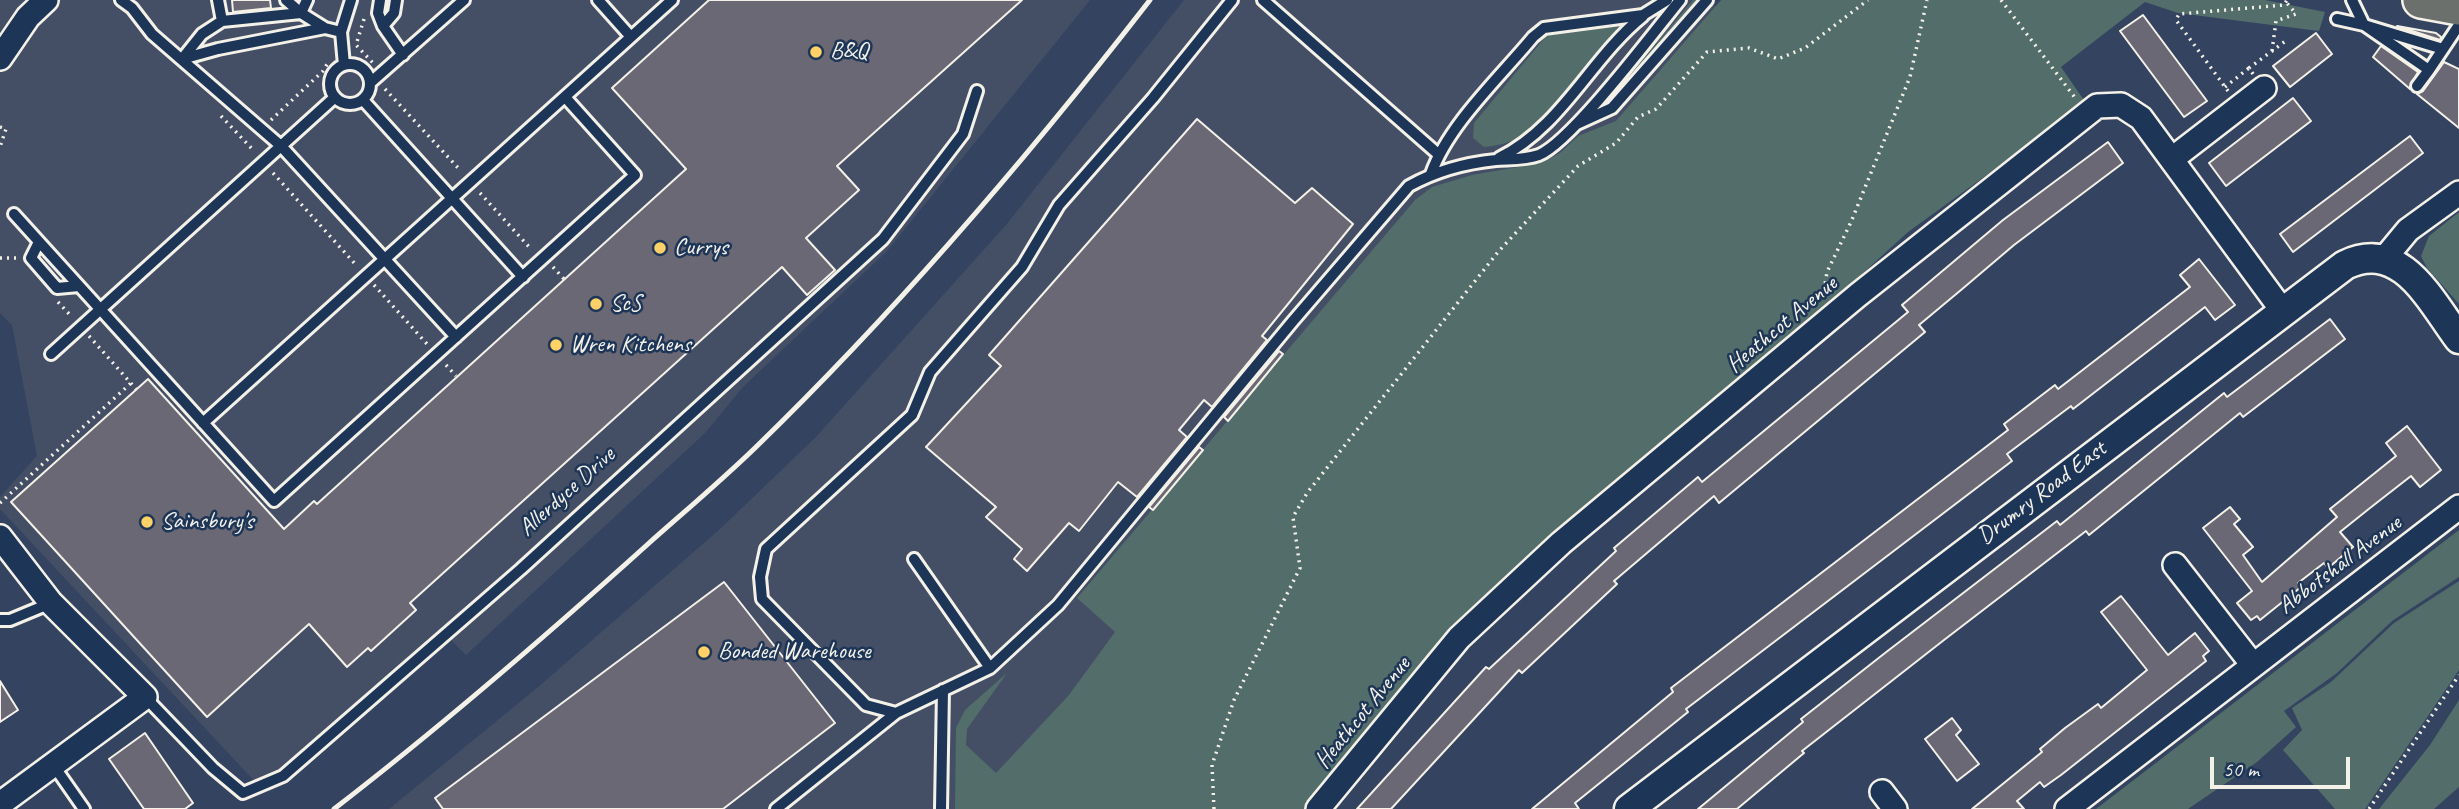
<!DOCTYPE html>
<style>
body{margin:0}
#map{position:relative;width:2459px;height:809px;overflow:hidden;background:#344460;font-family:Caveat,sans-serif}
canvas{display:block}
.scale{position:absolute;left:2210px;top:757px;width:140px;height:32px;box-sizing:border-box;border:4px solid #f4f1e8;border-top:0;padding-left:9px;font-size:21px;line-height:24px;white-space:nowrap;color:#f4f1e8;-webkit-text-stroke:5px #1d3557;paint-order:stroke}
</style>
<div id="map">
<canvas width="2459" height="809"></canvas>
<div class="scale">50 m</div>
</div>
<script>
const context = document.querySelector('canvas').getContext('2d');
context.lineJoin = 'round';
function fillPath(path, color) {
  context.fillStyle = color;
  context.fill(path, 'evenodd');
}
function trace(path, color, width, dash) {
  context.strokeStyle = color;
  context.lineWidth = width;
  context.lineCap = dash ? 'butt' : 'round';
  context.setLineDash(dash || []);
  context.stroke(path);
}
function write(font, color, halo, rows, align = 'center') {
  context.font = font + ' Caveat,sans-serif';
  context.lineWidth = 5;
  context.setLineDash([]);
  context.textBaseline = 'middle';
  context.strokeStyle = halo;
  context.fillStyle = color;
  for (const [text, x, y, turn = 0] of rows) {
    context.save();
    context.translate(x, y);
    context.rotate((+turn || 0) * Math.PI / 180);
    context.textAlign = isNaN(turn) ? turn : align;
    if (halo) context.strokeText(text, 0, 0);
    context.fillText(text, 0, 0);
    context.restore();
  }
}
const built = new Path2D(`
 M0,0H1090L887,251L743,387L705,433L466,655L445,634L260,787L0,509V497L37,456L12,325L0,313Z
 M1184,0H1707L1718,8L1008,809H389L537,688L719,530L815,438L1006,225Z`);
const green = new Path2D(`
 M1693,0H1699L1612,102L1603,107Z
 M1721,0H2265L2325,12L2319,31L2178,13L2145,2L2061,67L2086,103L1908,232L1805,326L1522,568L1391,699L1304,809H955L956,728L965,710L1007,673L967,729L966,745L996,773L1069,695L1115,632L1077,598L1415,200L1432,187L1472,175L1541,163L1560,153L1578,136L1616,121Z
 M1621,24C1597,52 1547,121 1520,137C1509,143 1496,146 1484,147L1473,138L1474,123L1547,35L1560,29Z
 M2459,212V304L2427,268L2421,256L2429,236Z
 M2459,530V577L2392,621L2337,673L2284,711L2296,727L2257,762L2188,809H2096Z
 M2459,581V670L2365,809H2335L2283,750L2302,730L2292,708L2331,682L2394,623Z
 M2459,700V787L2434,809H2379L2430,745Z`);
const building = new Path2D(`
 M232,0H270L271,8L233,12Z
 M709,0H1022L837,166L859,190L806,238L835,270L807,295L782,267L410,603L416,610L371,651L368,648L347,667L309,624L207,717L11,502L148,379L284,529L314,501L317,504L686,169L612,88Z
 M2143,15L2207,101L2184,117L2120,31Z
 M2397,26L2436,33L2441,37L2440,40Z
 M2316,33L2332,54L2290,87L2273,66Z
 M2381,46L2418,72L2410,89L2373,57Z
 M2444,62L2459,69V128L2417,94L2423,91Z
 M2293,98L2311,121L2226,186L2209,163Z
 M1197,119L1295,203L1312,188L1353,224L1262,336L1267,340L1212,407L1204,400L1179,430L1187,437L1137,497L1118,482L1079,531L1069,523L1027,571L1014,559L1022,549L986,517L996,507L926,447L1001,366L989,355Z
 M2410,136L2423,153L2293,252L2280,234Z
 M2108,142L2123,163L2014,245L1961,290L1919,325L1925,332L1719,503L1714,496L1614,581L1617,584L1522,673L1519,670L1391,809H1357L1486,667L1489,669L1616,551L1614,548L1698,477L1702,482L1908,312L1902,305L2003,220Z
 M2199,259L2235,305L2215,320L2205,307L2073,409L2071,406L2007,454L2012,461L1686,709L1688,712L1575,803L1579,809H1532L1673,692L1671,688L2008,430L2004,424L2055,385L2058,389L2190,287L2180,275Z
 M2330,319L2345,339L2243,417L2240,413L2089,535L2086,531L1944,640L1802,751L1804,753L1737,809H1698L1803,722L1801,719L1885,653L2057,521L2060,525L2224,393L2227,397Z
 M1279,351L1283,354L1228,421L1224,417Z
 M2407,426L2441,470L2420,487L2411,476L2370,508L2340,532L2353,547L2328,568L2324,563L2298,583L2301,587L2260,620L2257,616L2251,620L2237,603L2252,591L2203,528L2230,507L2240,519L2234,524L2253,547L2243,555L2262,582L2337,517L2330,509L2396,456L2386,443Z
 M1199,447L1203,450L1153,510L1149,507Z
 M724,582L835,723L723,809H443L435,798Z
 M2121,596L2168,655L2195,633L2209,651L2203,656L2206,661L2061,775L2044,787L2040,782L2017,801L2024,809H1972L2042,752L2040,749L2065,728L2098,704L2101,708L2147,670L2101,612Z
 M0,681L18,710L0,722Z
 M1952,718L1961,730L1956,735L1979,764L1957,781L1925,739Z
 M145,733L193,803L185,809H144L109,759Z`);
const path = new Path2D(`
 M2001,0L2076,99
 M364,19L356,45L373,63
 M2272,51L2276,21L2296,14L2287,3
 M2253,74L2249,68L2287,40
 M2225,87L2249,68
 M385,89L461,171
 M2228,91L2176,20L2179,14L2284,5L2287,0
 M221,116L254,151
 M271,120L323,71L329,61
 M0,127L6,129L0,147
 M273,173L357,266
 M480,193L531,249
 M0,258H18
 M553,267L564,279
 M374,285L427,344
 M1823,297L1827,272L1851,222L1910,77L1927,0
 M58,302L72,317
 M89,336L136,389
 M446,365L456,376
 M0,503L131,383
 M1214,809L1212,765L1234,700L1300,568L1293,517L1307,493L1498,252L1578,166L1616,143L1638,117L1656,109L1707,52L1749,48L1778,59L1805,48L1868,0
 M2369,809L2459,675`);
const service = new Path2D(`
 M121,0L132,8L152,34L281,146L456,337
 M218,0L222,21
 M286,0L301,13L307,0
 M380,0L378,13L383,26
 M396,0L394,13L383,26L403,55
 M598,0L631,37
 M1263,0L1438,154
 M2352,0L2364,25L2443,49L2459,25
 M2337,19L2364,25L2429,70L2443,49
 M182,59L202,34L222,21L301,13L325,28L341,32
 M182,59L218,49L325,28
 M330 84a20 20 0 1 1 40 0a20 20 0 1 1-40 0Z
 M344,65L341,32L351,0
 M370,83L464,0
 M2417,86L2429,70
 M363,100L523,277
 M1577,124L1612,108L1707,0
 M1499,158C1562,127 1590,59 1643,16
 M1431,174C1448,125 1500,77 1533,37L1544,28L1643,15L1667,0
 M14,214L274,501L635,175L565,97
 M39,242L31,258L57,288L79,286
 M51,354L334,98
 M203,423L672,0
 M914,559L990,668
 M0,620H10L51,603
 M145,697L213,768L243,793L283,776L521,569L883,239L963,134L977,91
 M896,713L866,705L762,599L760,577L766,549L912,415L930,372L1022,267L1059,205L1153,98L1232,0
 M54,766L84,809
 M776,809L896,713L990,668L1058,605L1293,321L1409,186C1436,171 1466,163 1496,160C1511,159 1525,160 1539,155C1572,141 1653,33 1680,0
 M941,809L943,690`);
const minor = new Path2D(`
 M0,58L28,17L46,0
 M2172,159L2264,88
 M2384,259L2408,230L2459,193
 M0,537L51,603L145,697L0,804
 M2175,565L2253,665
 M1882,792L1895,809
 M1318,809L1459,638L1561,543L1858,295L2097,106L2121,105L2141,118L2282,310
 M2067,809L2459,507`);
const tertiary = new Path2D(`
 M1629,809L2345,265C2401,238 2430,300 2459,339`);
const primary = new Path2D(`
 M2421,0L2459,7`);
const rail = new Path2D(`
 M334,809C443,725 546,636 648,544C684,512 721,481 756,447C898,309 1029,156 1150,0`);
const markers = [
 [816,52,7,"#ffd166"],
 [660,248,7,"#ffd166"],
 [596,304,7,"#ffd166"],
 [556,345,7,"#ffd166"],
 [147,522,7,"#ffd166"],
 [704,652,7,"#ffd166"]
];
const poiNames = [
 ["B&Q",830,52],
 ["Currys",674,248],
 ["ScS",610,304],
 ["Wren Kitchens",570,345],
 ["Sainsbury's",161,522],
 ["Bonded Warehouse",718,652]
];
const streetNames = [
 ["Heathcot Avenue",1782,325,-40],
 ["Allerdyce Drive",567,492,-42],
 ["Drumry Road East",2042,493,-37],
 ["Abbotshall Avenue",2340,565,-37],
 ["Heathcot Avenue",1363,713,-51]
];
fillPath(built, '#444f66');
fillPath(green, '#536d6b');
fillPath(building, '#6a6874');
trace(building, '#f4f1e8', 2);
trace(service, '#f4f1e8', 16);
trace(minor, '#f4f1e8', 28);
trace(tertiary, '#f4f1e8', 33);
trace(primary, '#f4f1e8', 40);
trace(path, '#f4f1e8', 3.5, [2, 5]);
trace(service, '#1d3557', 10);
trace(minor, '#1d3557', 23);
trace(tertiary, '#1d3557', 28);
trace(primary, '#6c706d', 35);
trace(rail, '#f4f1e8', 5);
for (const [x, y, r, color] of markers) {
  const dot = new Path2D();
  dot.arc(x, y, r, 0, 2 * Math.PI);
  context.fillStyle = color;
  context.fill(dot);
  trace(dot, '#1d3557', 2.5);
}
write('24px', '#f4f1e8', '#1d3557', poiNames, 'left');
write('24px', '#f4f1e8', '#1d3557', streetNames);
</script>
